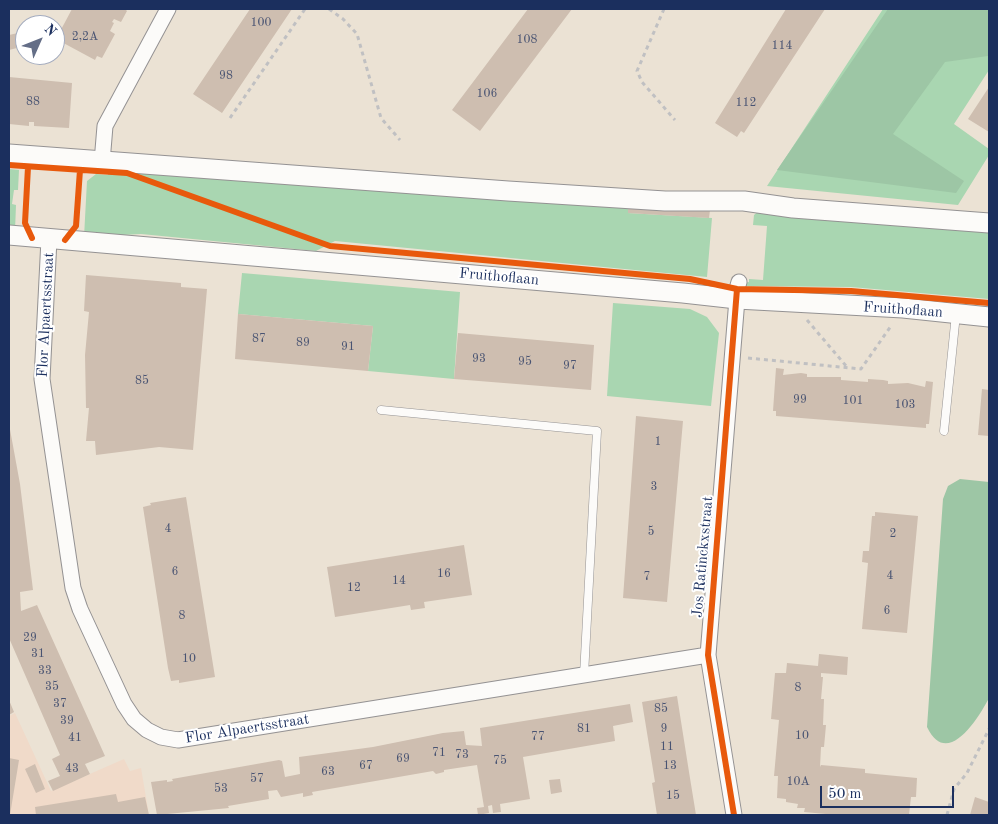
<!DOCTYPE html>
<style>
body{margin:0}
#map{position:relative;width:998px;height:824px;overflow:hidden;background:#ebe2d4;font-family:"Old Standard TT",serif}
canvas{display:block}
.frame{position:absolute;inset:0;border:10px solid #1b2f5e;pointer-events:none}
.north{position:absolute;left:15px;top:15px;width:50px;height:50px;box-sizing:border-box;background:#fff;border:1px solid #a4acbf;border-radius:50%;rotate:46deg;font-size:14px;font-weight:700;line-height:20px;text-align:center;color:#1b2f5e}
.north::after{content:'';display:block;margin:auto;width:18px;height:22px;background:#646e87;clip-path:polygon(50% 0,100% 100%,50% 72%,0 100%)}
.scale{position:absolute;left:820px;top:786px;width:134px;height:22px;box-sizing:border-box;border:2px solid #1b2f5e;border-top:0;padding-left:6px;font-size:15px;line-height:18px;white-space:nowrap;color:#1b2f5e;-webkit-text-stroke:4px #fff;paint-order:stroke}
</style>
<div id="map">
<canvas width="998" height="824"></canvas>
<div class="frame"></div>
<div class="north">N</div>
<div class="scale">50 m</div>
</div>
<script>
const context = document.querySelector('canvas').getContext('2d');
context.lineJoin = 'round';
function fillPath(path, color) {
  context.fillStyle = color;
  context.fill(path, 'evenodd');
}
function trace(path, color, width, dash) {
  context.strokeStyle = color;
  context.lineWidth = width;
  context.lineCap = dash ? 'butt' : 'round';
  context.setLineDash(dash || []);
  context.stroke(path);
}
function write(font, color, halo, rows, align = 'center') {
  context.font = font + ' "Old Standard TT",serif';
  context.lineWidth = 4;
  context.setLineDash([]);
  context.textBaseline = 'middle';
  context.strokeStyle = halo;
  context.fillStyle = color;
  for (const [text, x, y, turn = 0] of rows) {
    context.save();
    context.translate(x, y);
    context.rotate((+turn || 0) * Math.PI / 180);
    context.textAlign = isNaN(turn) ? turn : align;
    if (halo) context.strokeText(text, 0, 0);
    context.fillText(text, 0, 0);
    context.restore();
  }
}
const built = new Path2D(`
 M15,713L51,791L124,759L130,771L141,768L149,815H9V716Z`);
const green = new Path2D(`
 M883,9H989V70L954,124L989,149V155L958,205L767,186Z
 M108,164L628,206V213L712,218L707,277L335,241L316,251L141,234L84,237L87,181L96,174L108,175Z
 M9,169L19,170L18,190H14L12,204L16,205L15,231L9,229Z
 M761,209L989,228V299L851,287L743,286L744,283L749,282V279L763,280L767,226L753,225L754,215Z
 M242,273L460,292L454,379L368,371L373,326L238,314Z
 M613,303L690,309L707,317L719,333L711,406L607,396Z`);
const forest = new Path2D(`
 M888,9H989L988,56L945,62L893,134L964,181L956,193L777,170Z
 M960,479L989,482V698C978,719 947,769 927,727L943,499L948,486Z`);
const building = new Path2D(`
 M72,9H125L127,11L121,22L114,19L112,22L114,23L110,31L115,34L102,58L97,56L95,60L56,39Z
 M250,9H292L222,113L193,94Z
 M528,9H572L480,131L452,110Z
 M786,9H825L744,133L741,131L737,137L715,123Z
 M25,26V55L39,57L32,62L17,48L9,50V35L18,33Z
 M9,77L72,83L69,128L34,126V122H29V126L9,124Z
 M989,87V132L968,119Z
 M628,206L710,210L709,218L628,213Z
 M86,275L181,283V287L207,289L193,450L159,447L96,455L95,441H86L89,408H86L85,355L89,312L84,311Z
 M238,314L373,326L368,371L235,359Z
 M458,333L594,345L591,390L454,379Z
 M776,368L784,369L783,375L801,373L807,374V377H841V380L868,382V379L883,380L888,381V384L908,383L925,387L926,381L933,382L929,424H926V428L776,416V411H773Z
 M982,389L989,390V436L978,435Z
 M636,416L683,421L667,602L623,598Z
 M9,424L20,484L33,590L20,592L21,611L37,605L105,756L85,764L90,774L53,791L48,781L60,776L52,759L60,755L9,638Z
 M186,497L215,677L179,683V680L171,681L168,668L143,507L151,505L150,503Z
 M875,512L918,516L907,633L862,629L868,563L862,562L863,551H869L872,516H875Z
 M464,545L472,595L424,602L425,608L411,610L410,605L335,617L327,567Z
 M819,654L848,657L847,675L821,673V677H823L821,699H824L823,725H826L824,747H821L820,767L821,765L865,769V773L917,778L916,797H911L909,815H837L804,812L805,808H797L798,804L786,802V799L777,798L778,776H774L779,720L771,719L775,673H786L787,663L818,666Z
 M677,696L689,772L696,815H657L652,783L655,782L642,702Z
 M9,700L14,712L9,715Z
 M630,704L633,722L613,726L615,741L523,757L530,799L500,804L501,812L493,813L492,805L488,806L489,813L478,815L477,808L484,807L477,765L444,770V772L436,774L433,771L312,792L313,795L303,797V793L281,797L277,790L268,791L269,799L228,806L229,808L157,815L151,782L167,780V782L173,781L172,779L279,760L282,761L285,777L300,774L299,757L373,747L443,733L464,731L466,745L482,746L480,728Z
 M9,758L19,760L10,815H9Z
 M35,764L45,789L36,793L25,769Z
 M560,779L562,792L551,794L549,780Z
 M116,794L118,802L145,797L149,815H36L35,807Z
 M975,797L989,802V815H970Z`);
const path = new Path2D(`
 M329,9L343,19L357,34L381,118L400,140
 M664,9L637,71L642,82L675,120
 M230,118L305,9
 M807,320L847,367
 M748,358L861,369L891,326
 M947,815L954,789L967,773L989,729`);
const service = new Path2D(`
 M381,410L597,431L584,675
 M944,431L956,314`);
const minor = new Path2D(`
 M102,162L105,126L168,9
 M49,239L42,379L73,588L80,609L124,704L134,719L147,730L161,737L178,740L708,655
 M737,289L739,282
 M734,815L708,655L737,299`);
const tertiary = new Path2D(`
 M9,154L508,191L665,201H744L793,208L989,223
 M9,235L683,293L737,299L903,308L989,317`);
const cycleway = new Path2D(`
 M9,165L127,173L330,246L690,279L737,289L851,291L989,303
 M28,167L25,223L32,238
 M65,240L76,226L80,170
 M734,815L708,655L737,289`);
const numberNames = [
 ["100",261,23],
 ["2,2A",85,37],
 ["108",527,40],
 ["114",782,46],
 ["98",226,76],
 ["106",487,94],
 ["88",33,102],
 ["112",746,103],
 ["87",259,339],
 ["89",303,343],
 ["91",348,347],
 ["93",479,359],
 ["95",525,362],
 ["97",570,366],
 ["85",142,381],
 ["99",800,400],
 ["101",853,401],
 ["103",905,405],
 ["1",658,442],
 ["3",654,487],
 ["4",168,529],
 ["5",651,532],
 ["2",893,534],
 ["6",175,572],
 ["16",444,574],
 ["4",890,576],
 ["7",647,577],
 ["14",399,581],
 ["12",354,588],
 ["6",887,611],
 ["8",182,616],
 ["29",30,638],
 ["31",38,654],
 ["10",189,659],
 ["33",45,671],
 ["35",52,687],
 ["8",798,688],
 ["37",60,704],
 ["85",661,709],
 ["39",67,721],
 ["81",584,729],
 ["9",664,729],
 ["10",802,736],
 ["77",538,737],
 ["41",75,738],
 ["11",667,747],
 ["71",439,753],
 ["73",462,755],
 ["69",403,759],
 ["75",500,761],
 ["67",366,766],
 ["13",670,766],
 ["43",72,769],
 ["63",328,772],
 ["57",257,779],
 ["10A",798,782],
 ["53",221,789],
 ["15",673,796]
];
const streetNames = [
 ["Fruithoflaan",499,277,5],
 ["Fruithoflaan",903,310,4],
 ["Flor Alpaertsstraat",46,315,-87],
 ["Jos Ratinckxstraat",703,557,-85],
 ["Flor Alpaertsstraat",247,729,-9]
];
fillPath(built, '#f0dac9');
fillPath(green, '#a9d6b1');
fillPath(forest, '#9dc6a5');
fillPath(building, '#cebeb0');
trace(service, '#949293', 9);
trace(minor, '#949293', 17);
trace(tertiary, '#949293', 21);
trace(path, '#c0c0c2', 3, [4, 4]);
trace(service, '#fcfbf9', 8);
trace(minor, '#fcfbf9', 15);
trace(tertiary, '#fcfbf9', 19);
trace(cycleway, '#e8590c', 6);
write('12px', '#485372', null, numberNames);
write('15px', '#1b2f5e', '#fff', streetNames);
</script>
